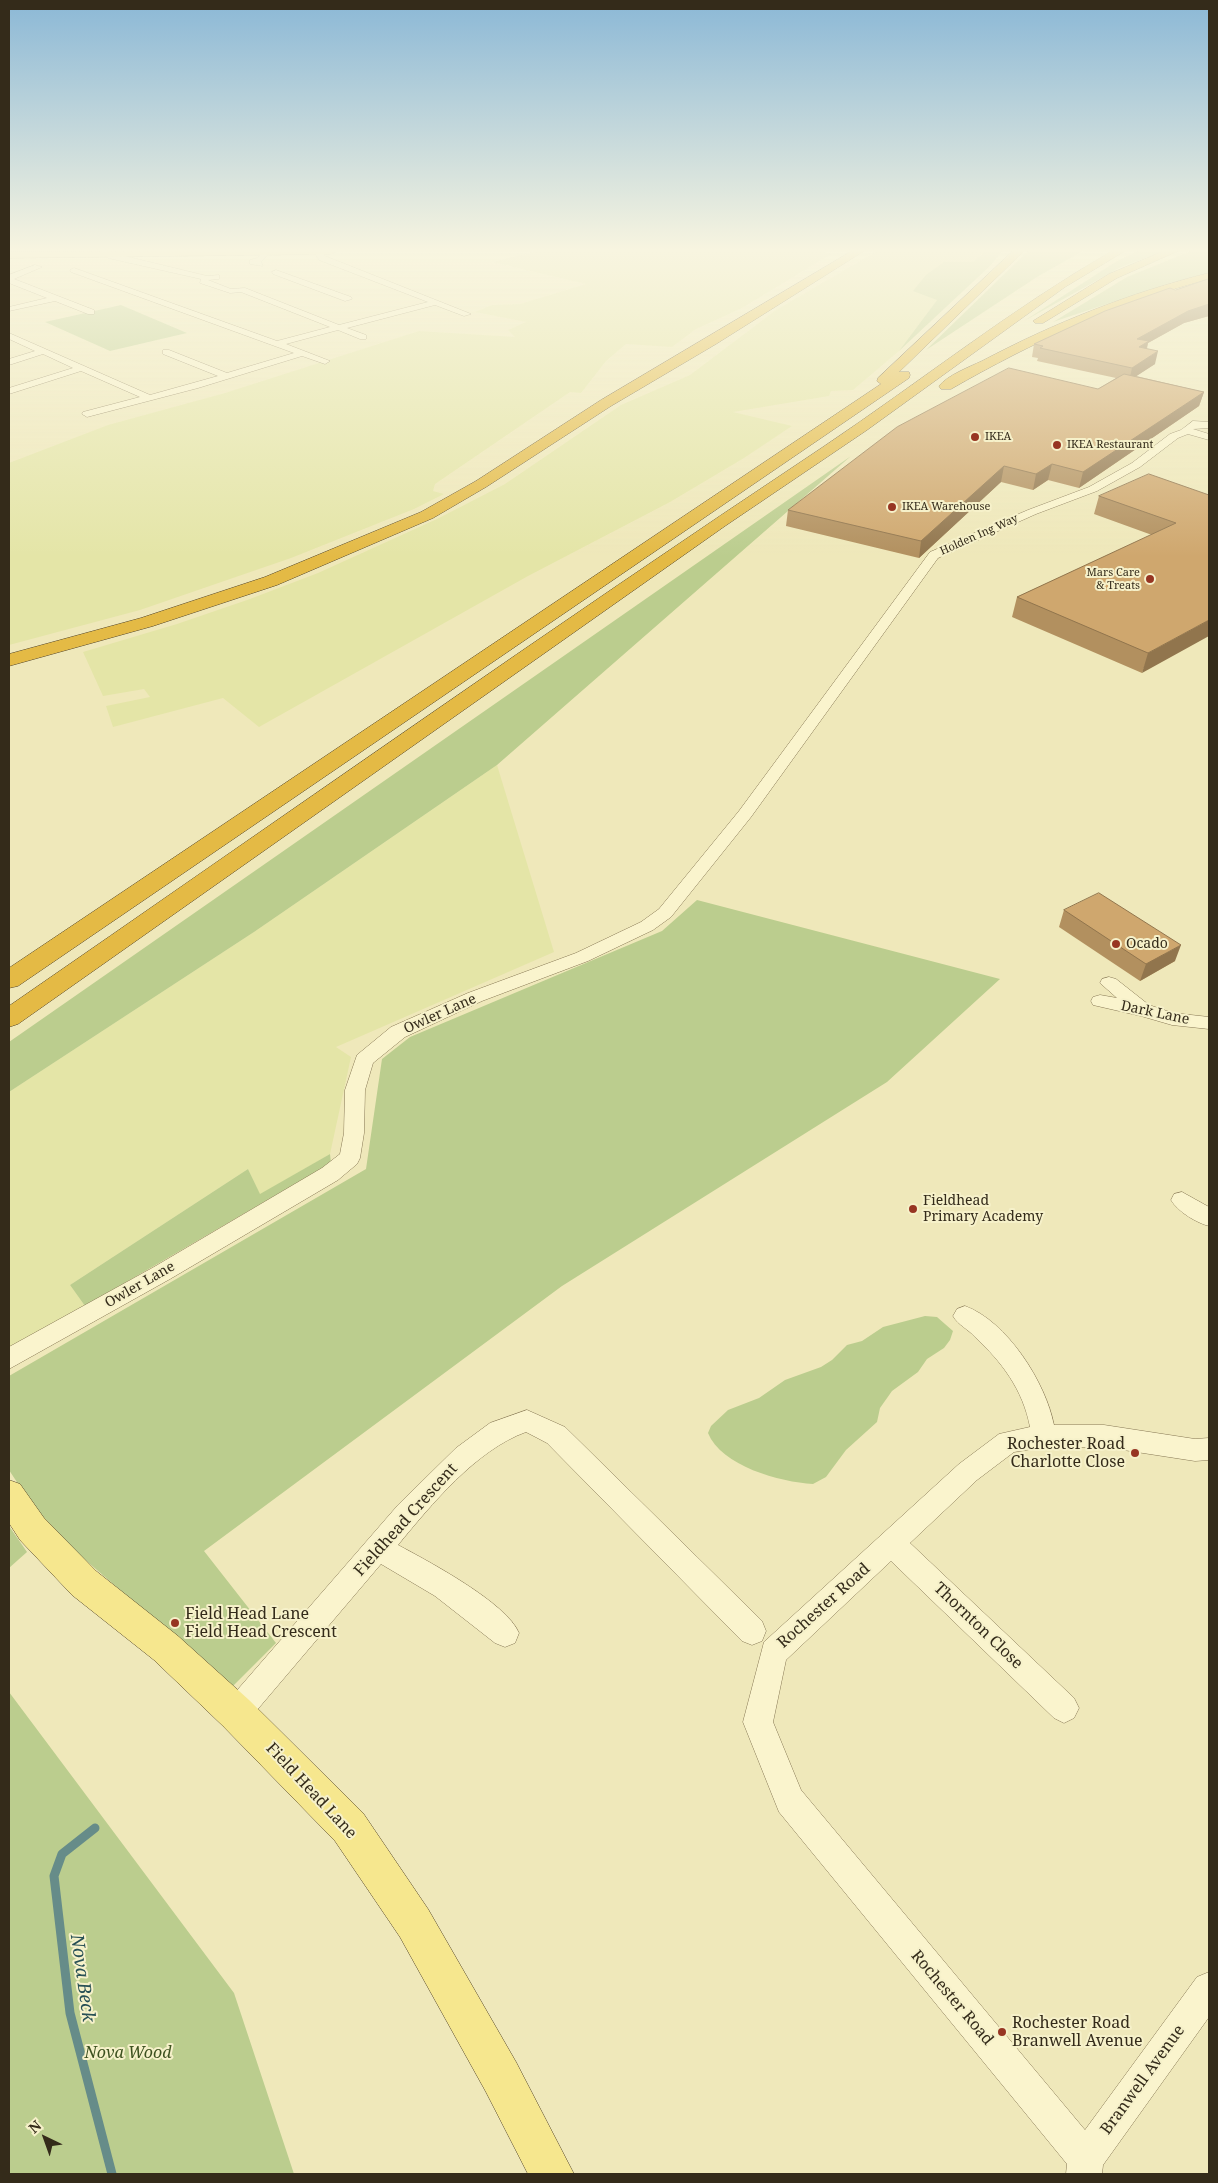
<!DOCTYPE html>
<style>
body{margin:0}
#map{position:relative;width:1218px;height:2183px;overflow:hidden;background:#efe8ba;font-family:"Noto Serif",serif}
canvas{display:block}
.frame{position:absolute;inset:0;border:10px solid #342b1a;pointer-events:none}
.north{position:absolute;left:20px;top:2113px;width:50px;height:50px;-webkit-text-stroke:4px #f6f1ca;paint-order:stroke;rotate:318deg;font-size:14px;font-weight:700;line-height:20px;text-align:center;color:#342b1a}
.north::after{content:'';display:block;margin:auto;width:18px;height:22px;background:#342b1a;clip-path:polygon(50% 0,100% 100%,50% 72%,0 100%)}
</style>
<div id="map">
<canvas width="1218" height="2183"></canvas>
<div class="frame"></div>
<div class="north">N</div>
</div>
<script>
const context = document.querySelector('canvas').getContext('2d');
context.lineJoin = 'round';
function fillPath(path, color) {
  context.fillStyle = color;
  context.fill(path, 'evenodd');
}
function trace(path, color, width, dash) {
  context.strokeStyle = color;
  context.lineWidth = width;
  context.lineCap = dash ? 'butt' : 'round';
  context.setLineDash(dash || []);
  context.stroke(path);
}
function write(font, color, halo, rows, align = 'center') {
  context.font = font + ' "Noto Serif",serif';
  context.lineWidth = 4;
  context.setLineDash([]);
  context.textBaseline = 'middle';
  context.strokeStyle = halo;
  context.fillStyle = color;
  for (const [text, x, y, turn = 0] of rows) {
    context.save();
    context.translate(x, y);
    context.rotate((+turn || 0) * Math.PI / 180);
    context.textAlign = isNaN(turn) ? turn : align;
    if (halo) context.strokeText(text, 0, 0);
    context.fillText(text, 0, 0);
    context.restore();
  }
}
const farmland = new Path2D(`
 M539,251H820L831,254L742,308L696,329L672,347L626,344L606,361L581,393L570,392L435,484L433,491L444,494L414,509L291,558L140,610L9,645V463L108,425L225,393L419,331L515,337L508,330L526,322L475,312L492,305L520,304L586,284L492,262Z
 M877,251H986L973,262H944L937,300L899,351L853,390L831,391L829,396L733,412L792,426L744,458L670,502L528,576L259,727L223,698L113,727L106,706L150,697L144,689L103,696L83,652L177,624L250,599L318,573L437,519L505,484L621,405L690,375L776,310Z
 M497,765L554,952L336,1047L351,1057L330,1154L260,1195L248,1169L70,1285L85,1306L9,1350V1092L254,932Z`);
const green = new Path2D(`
 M986,251H1002L991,265L899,351L937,300L913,291L926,275L944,262H973Z
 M1028,251H1083L1037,277L926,350Z
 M1139,251H1164L1121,267L1024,321L1117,261Z
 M1191,251H1209V273L1170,283L1053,322L1127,277Z
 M121,305L187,333L110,351L45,322Z
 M851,456L497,765L254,932L9,1092V1042Z
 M697,900L1000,979L887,1082L562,1286L204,1551L276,1643L232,1687L45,1525L9,1470V1376L366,1169L382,1059L410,1037L662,931Z
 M330,1154L331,1163L85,1306L70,1285L248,1169L260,1194Z
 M925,1316L937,1317L953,1331L950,1340L944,1348L927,1359L918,1372L892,1391L880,1408L877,1422L846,1450L826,1477L813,1484C780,1482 721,1466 708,1433L711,1426L728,1410L759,1398L785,1380L821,1367L832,1360L847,1345L862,1341L883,1327Z
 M9,1526L27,1552L9,1568Z
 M9,1692L234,1993L294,2174H9Z`);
const stream = new Path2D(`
 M95,1828L62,1854L54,1876L70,2013L112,2174`);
const minor = new Path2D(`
 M104,251L207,276L219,275V279L208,280L231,289L245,288L339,325L428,302L319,260L314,252L321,251L325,256L471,314L464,316L435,305L347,328L366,335V339H360L338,330L286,344L330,361L325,364L302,356L198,388L87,417L82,414L83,412L140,397L81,371L9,394V388L73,368L43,354L9,365V359L35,351L9,339V333L150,395L218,376L163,354V350H169L227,373L294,353L71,272L70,270L74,268L277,341L330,327L241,292L230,293L200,283L201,279L108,258L103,253Z
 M264,251L271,252L261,262L263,266L250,264V260L257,258Z
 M35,265L42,267L14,279L94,310V314H88L55,301L9,311V307L47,298L9,283V275Z
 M276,270L351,297L352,299L345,301L273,274L272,272Z
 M1193,421L1209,422V428L1193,429L1209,434V440L1188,434L1178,438L1140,467L1097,491L1036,514L938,558L751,817L671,917L653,930L588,961L482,1001L405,1037L373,1063L365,1090L364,1133L360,1158L357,1164L338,1180L170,1279L9,1369V1347L154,1267L322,1168L340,1154L344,1133L345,1090L357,1055L391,1027L468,993L576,953L641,922L659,909L739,811L930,552L1028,510L1089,487L1132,463L1170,434L1181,430Z
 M1109,977L1116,979L1149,1005L1173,1013L1209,1017V1029L1172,1025L1141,1016L1093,1005L1091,1001L1093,997L1100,995L1117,998L1100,983L1102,979Z
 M1182,1192L1209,1207V1226C1197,1223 1178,1212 1171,1200L1174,1194Z
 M965,1306C1007,1321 1046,1383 1054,1425H1104L1195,1439L1209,1438V1460L1195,1461L1104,1447H1044L1014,1452L977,1480L910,1543L1074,1698L1079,1708L1074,1718L1064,1723L1054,1718L891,1561L786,1660L773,1722L801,1790L1085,2130L1197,1977L1209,1972V2017L1103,2165L1102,2174H1066L1067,2164L779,1812L743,1722L764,1642L959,1464L999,1434L1030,1427C1023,1390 1002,1362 975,1337C968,1329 958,1325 953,1316L957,1309Z
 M527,1410L565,1427L762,1621L766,1631L762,1641L752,1645L742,1641L547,1443L526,1432C476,1450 431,1505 398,1545C428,1561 507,1603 519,1633L515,1643L505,1647L495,1643L435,1596L381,1564L246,1723L236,1728L226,1723L221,1713L226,1703L398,1505L456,1448L490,1423Z`);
const major = new Path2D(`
 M337,251L332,254L9,258V252Z
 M9,1480L20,1484L44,1518L96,1571L178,1636L249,1700L363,1813L428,1909L516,2062L574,2174H528L486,2092L400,1937L335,1841L223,1726L154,1660L72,1595L20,1540L9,1523Z`);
const highway = new Path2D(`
 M852,251H864L716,344L611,406L486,487L433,518L277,585L153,626L9,666V654L141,618L265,577L421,512L476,481L601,400Z
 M1013,251H1024L899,372H909L910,375L909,378L18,986L9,988V968L881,384L877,381L878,378Z
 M1112,251H1125L1065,287L867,430L725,526L18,1024L9,1027V1006C280,819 549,629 823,447C920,382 1011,309 1112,251Z
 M1164,251H1178L1117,278L1043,323H1035L1033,321L1109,274Z
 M1209,273V279C1117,303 1033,342 951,389H941L939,386C948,375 969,367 982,361C1054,323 1129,293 1209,273Z`);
const wall = new Path2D(`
 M1209,279V316L1184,323L1148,343L1147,349L1155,364L1136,376L1204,392L1199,406L1079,488L1048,480L1033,490L1001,482L919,558L786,526L788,510L1098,389L1116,378L1037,361L1038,358L1032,357L1034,344L1175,290Z
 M1209,495L1142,673L1012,617L1017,597L1152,535L1094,514L1099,496Z
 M1064,910L1175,961L1140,981L1059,927Z`);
const shadedWall = new Path2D(`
 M1209,304V316L1184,323L1148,343L1145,354L1135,360L1137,339L1188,311Z
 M1158,351L1155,364L1129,381L1132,368Z
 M1204,392L1199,406L1079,488L1083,472Z
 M1052,464L1048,480L1033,490L1036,474Z
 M1004,466L1001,482L919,558L921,541Z
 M1209,620V636L1142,673L1148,653Z
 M1181,945L1175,961L1140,981L1146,964Z`);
const building = new Path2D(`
 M1209,279V304L1188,311L1137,339L1149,341L1139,347L1158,351L1132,368L1040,348L1043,346L1034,344L1105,311L1170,288L1175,290Z
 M1009,368L1098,389L1124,374L1204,392L1083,472L1052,464L1036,474L1004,466L921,541L788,510L897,427Z
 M1149,474L1209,495V620L1148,653L1017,597L1176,523L1099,496Z
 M1099,893L1181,945L1146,964L1064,910Z`);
const markers = [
 [975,437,5,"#973522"],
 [1057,445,5,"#973522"],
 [892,507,5,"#973522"],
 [1150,579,5,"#973522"],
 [1116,944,5,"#973522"],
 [913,1209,5,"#973522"],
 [1135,1453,5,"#973522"],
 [175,1623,5,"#973522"],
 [1002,2032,5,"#973522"]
];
const farPoinames = [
 ["IKEA",985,437],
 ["IKEA Restaurant",1067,445],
 ["IKEA Warehouse",902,507],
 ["Mars Care",1140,573,"right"],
 ["& Treats",1140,586,"right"]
];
const farStreetnames = [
 ["Holden Ing Way",979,535,-24]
];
const poiNames = [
 ["Ocado",1126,944],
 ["Fieldhead",923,1201],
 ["Primary Academy",923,1217]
];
const streetNames = [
 ["Dark Lane",1155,1013,12],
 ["Owler Lane",440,1014,-24],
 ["Owler Lane",140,1285,-30]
];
const nearPoinames = [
 ["Rochester Road",1125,1444,"right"],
 ["Charlotte Close",1125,1462,"right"],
 ["Field Head Lane",185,1614],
 ["Field Head Crescent",185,1632],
 ["Rochester Road",1012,2023],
 ["Branwell Avenue",1012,2041]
];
const nearStreetnames = [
 ["Fieldhead Crescent",406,1520,-48],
 ["Rochester Road",824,1606,-42],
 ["Thornton Close",978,1626,44],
 ["Field Head Lane",311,1791,47],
 ["Rochester Road",952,1998,50],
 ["Branwell Avenue",1143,2080,-54]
];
const nearParknames = [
 ["Nova Wood",128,2053]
];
const nearWaternames = [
 ["Nova Beck",82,1978,82]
];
fillPath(farmland, '#e4e5a7');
fillPath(green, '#bbcd8e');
trace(stream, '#668c89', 9);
trace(minor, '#867754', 1);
trace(major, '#534429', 1);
trace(highway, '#534429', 1);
fillPath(minor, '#faf4cd');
fillPath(major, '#f6e78e');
fillPath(highway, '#e4ba45');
fillPath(wall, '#b2905f');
fillPath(shadedWall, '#91754d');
fillPath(building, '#cfa76e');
trace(building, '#91754d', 1);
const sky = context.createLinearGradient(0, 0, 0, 557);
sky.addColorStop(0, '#8bb8d6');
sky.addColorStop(0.45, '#f8f5e0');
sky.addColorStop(1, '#f8f5e000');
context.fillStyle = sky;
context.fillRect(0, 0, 1218, 557);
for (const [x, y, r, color] of markers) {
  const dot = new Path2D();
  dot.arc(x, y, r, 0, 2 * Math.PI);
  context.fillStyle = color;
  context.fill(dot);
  trace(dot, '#f6f1ca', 2);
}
write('11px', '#342b1a', '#f6f1ca', farPoinames, 'left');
write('11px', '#342b1a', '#f6f1ca', farStreetnames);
write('14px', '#342b1a', '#f6f1ca', poiNames, 'left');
write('14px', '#342b1a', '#f6f1ca', streetNames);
write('16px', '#342b1a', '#f6f1ca', nearPoinames, 'left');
write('16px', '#342b1a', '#f6f1ca', nearStreetnames);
write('italic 16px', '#3c511f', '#f6f1ca', nearParknames);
write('italic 18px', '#285055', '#f6f1ca', nearWaternames);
</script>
